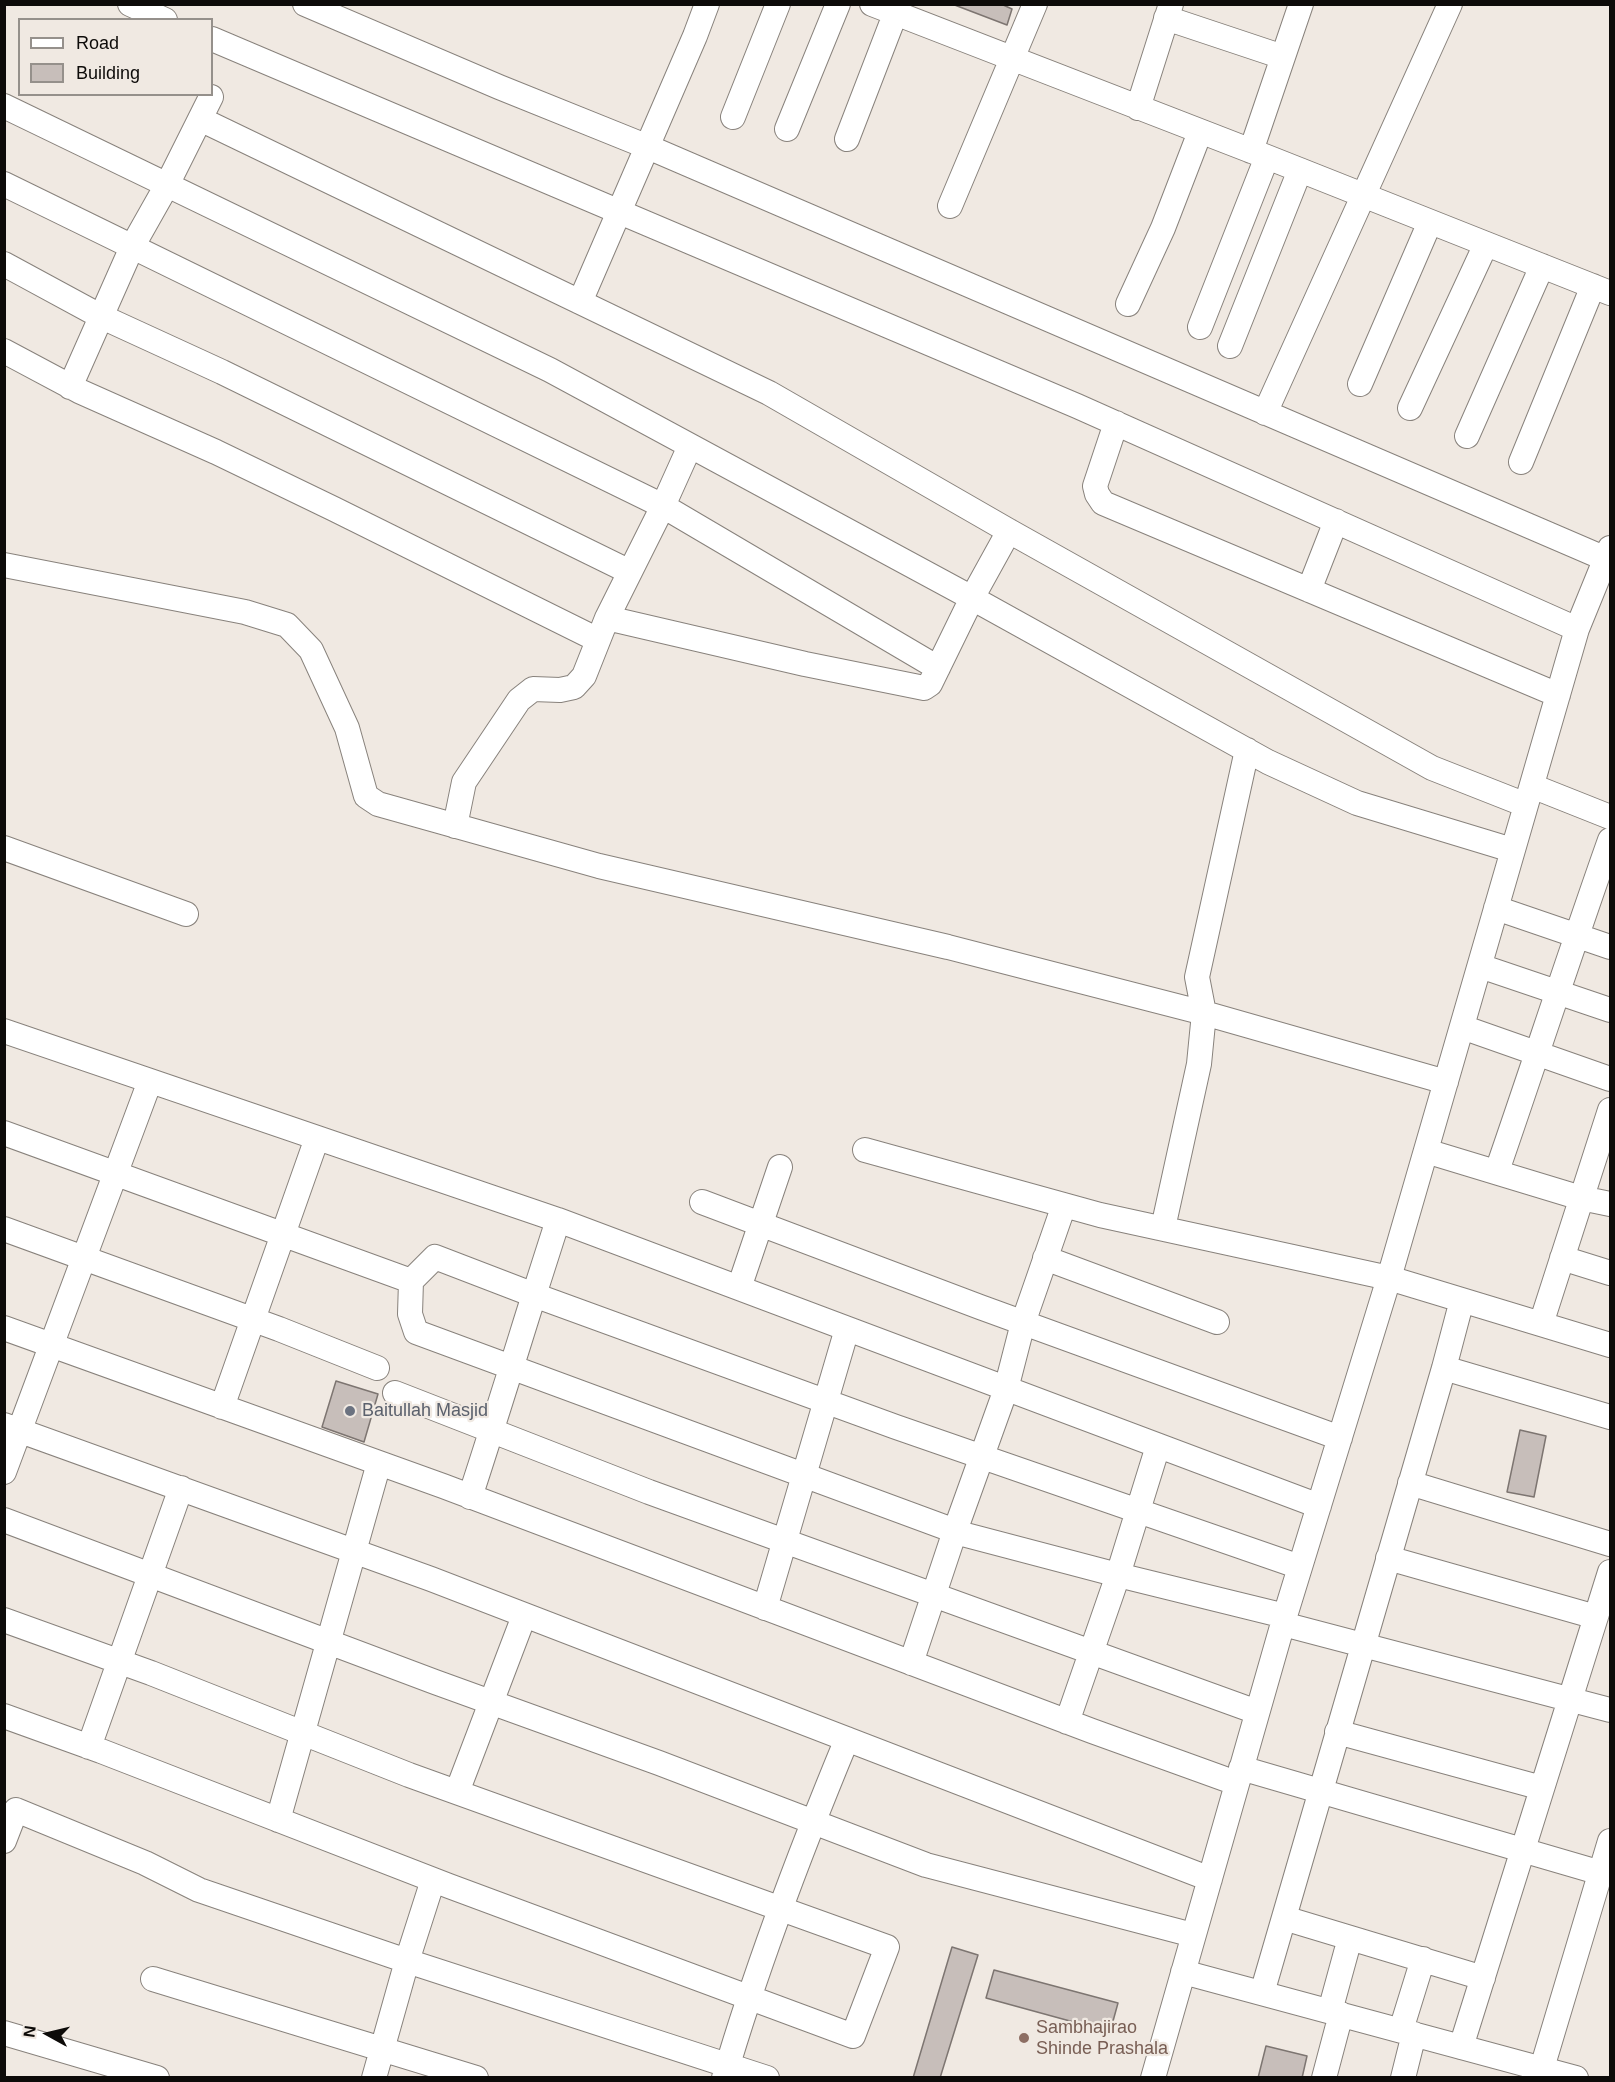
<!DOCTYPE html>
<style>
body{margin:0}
#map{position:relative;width:1615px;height:2082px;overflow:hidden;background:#f0e9e2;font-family:Helvetica,sans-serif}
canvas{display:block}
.frame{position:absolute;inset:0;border:6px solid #0d0b09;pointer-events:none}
.legend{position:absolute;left:18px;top:18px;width:195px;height:78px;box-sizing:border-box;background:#f0e9e2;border:2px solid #95908b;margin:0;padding:8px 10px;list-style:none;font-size:18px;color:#0d0b09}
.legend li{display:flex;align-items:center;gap:12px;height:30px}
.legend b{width:30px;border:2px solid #95908b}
.north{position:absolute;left:18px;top:2004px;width:60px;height:60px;-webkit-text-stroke:4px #f0e9e2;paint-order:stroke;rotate:278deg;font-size:16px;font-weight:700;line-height:24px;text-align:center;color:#0d0b09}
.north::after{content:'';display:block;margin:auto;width:21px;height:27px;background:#0d0b09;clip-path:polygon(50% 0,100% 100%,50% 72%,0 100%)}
</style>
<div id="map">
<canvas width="1615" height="2082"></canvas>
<div class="frame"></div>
<ul class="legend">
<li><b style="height:8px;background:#fff"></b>Road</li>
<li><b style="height:16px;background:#c7beba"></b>Building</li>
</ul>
<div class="north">N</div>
</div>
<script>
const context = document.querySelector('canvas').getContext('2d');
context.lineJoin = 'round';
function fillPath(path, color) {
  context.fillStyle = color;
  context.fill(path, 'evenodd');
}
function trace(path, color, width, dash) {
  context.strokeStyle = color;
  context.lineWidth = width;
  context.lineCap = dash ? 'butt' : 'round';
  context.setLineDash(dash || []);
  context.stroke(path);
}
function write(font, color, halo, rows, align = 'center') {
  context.font = font + ' Helvetica,sans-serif';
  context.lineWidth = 4.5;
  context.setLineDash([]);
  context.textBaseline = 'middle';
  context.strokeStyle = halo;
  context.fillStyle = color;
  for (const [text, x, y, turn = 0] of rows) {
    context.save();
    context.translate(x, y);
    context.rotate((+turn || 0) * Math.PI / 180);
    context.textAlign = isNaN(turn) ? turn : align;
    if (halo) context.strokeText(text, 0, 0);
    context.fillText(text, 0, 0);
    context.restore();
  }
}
const building = new Path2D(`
 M952,4H1001L1012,9L1007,25Z
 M336,1381L378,1394L364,1442L322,1427Z
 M1520,1430L1546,1436L1534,1497L1507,1492Z
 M952,1947L978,1955L940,2078H913Z
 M994,1970L1118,2003L1110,2032L986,1998Z
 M1266,2046L1307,2056L1302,2078H1258Z`);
const minor = new Path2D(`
 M130,4L165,20
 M305,4L499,87L648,147L1606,559
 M872,4L1267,157L1610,293
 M1166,18L1283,57
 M212,39L1077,406L1577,629
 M4,106L550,370L972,598L1268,762L1357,803L1512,850
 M1138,108L1171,4
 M733,117L778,4
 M200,119L769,393L1009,531L1432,768L1526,805
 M787,129L838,4
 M847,139L899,4
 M1251,151L1301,4
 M4,184L663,506L938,668
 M950,206L1035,4
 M4,264L100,316L222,372L630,572
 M580,302L695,36L707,4
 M1128,304L1163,228L1200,132
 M1200,327L1267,157
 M1230,346L1300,170
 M4,351L79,391L216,452L334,509L598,640
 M1360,384L1430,222
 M70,387L132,247L167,185L211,97
 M1410,408L1486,244
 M1265,413L1450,4
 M1116,423L1095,486L1097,494L1103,503L1558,695
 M1467,436L1542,266
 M1521,462L1593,286
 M4,565L245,612L287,625L311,650L347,728L366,796L378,804L599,866L948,947L1204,1013L1446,1082
 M1309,590L1336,521
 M607,618L805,664L924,688L930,684L972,598L1009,531
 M1532,786L1610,817
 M455,826L464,782L519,700L533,689L560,690L574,687L584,676L607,618L663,506L690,446
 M4,848L186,914
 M1496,908L1610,947
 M1480,966L1610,1010
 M1462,1027L1610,1079
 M4,1031L558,1220
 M4,1133L411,1281
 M865,1150L1100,1215L1389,1278L1610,1345
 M1426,1151L1581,1198L1610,1204
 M1497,1171C1535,1061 1571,950 1610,840
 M702,1202L980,1307L1340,1438
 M1163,1228L1199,1064L1204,1013L1197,977L1247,750
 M4,1229L279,1329L377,1368
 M1045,1258L1217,1322
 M1562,1258L1610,1273
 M739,1288L780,1167
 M1541,1324L1610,1110
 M4,1328L443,1486L1092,1731L1236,1783
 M1444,1368L1610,1417
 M395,1393L649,1492L1257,1712
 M222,1407L317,1138
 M4,1425L431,1579L1210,1879
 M4,1472L150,1081
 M1410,1483L1610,1544
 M470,1497C492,1430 513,1362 534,1295L435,1257L411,1281L410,1314L416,1332C596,1398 775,1465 955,1531L966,1535L1118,1575L1285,1616
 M4,1520L435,1682L659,1763L926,1865L1193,1935
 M1388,1558L1596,1617
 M1300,1567L896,1427L534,1295L558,1220L1319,1506
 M765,1608L847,1329
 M4,1620L151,1673L409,1775L887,1947L853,2036L449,1886L101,1751L4,1716
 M1283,1624L1610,1710
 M911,1663L955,1531L1006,1389L1023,1323L1064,1205
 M1067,1722L1118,1575L1158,1446
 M1337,1732L1542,1788
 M89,1747L181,1488
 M1241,1768L1601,1873
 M457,1792L524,1616
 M278,1820L379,1463
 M4,1841L16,1810L145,1863L199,1890L407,1961L767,2078
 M1284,1918L1483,1978
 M1183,1972L1576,2078
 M153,1979L476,2078
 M1262,1993L1444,1368L1462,1300
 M1330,2011L1350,1938
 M1401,2030L1423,1959
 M4,2033L157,2078
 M1461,2047L1610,1572
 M1542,2068L1610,1841
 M374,2078L407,1961L433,1880
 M724,2078C758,1962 801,1850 847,1739
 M1153,2078L1285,1616L1389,1278L1577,629L1610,548
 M1324,2078L1341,2014
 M1403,2078L1414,2034`);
const markers = [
 [350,1411,6,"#6b7280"],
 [1024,2038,6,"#8d6e63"]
];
const worshipNames = [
 ["Baitullah Masjid",362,1411]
];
const educationNames = [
 ["Sambhajirao",1036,2028],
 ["Shinde Prashala",1036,2049]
];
fillPath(building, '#c7beba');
trace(building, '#7d7571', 1.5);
trace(minor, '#88827c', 26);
trace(minor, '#fff', 24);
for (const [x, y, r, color] of markers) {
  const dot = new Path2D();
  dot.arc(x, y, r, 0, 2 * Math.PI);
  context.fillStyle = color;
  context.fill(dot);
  trace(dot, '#f0e9e2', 2);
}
write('18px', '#5b616d', '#f0e9e2', worshipNames, 'left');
write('18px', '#785e54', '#f0e9e2', educationNames, 'left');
</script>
